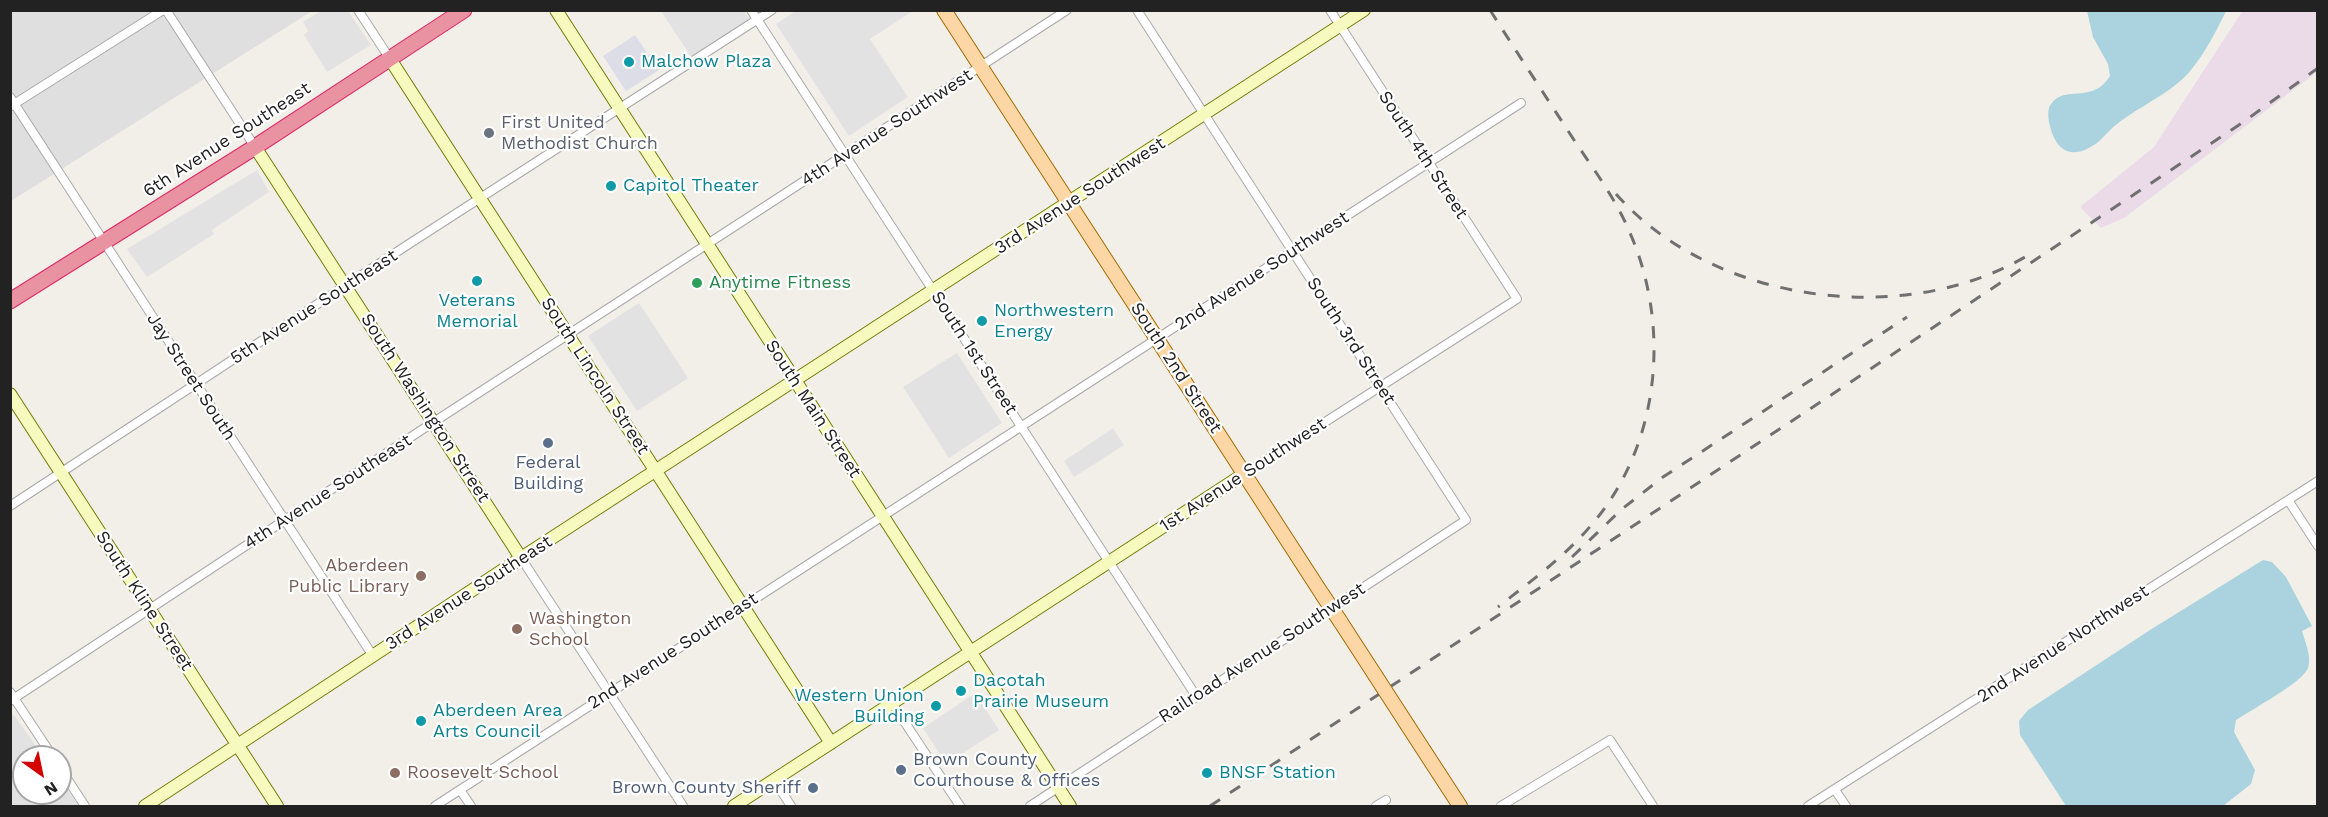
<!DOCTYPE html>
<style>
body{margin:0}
#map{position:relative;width:2328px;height:817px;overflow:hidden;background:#f2efe9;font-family:"Work Sans",sans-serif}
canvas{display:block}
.frame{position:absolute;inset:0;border:12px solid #222;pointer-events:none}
.north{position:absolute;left:12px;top:745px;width:60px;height:60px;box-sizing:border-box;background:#fff;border:2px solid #a7a7a7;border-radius:50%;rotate:147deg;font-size:16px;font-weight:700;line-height:24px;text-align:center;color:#222}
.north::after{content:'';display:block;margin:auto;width:21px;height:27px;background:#d40000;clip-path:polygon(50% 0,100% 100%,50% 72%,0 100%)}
</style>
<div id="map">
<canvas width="2328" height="817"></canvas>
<div class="frame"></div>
<div class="north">N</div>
</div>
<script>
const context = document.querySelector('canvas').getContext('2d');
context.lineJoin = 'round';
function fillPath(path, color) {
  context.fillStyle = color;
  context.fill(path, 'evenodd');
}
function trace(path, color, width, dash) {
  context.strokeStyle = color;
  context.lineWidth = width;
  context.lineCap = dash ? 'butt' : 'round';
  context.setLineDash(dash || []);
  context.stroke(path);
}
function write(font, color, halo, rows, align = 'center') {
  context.font = font + ' "Work Sans",sans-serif';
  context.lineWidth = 4.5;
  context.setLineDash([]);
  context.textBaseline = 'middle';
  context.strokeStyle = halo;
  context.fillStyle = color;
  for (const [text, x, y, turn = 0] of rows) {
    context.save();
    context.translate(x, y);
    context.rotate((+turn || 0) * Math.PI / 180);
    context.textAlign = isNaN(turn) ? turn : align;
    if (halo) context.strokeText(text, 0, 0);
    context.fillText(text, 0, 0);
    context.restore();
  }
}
const residential = new Path2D(`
 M11,11H312L11,201Z`);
const industrial = new Path2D(`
 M2243,10L2317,11V72L2124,218L2101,228L2080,207L2154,147Z`);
const parking = new Path2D(`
 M797,10L913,11L870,39L908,97L849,136L776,24Z
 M321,11H348L371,45L327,72L304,35L308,31L303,22Z
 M661,11H744L750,20L692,58Z
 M257,170L269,192L212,230L214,234L147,277L127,249Z
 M639,303L688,378L637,411L588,336Z
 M957,353L1002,423L949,458L903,387Z
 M1113,428L1124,445L1074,477L1064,461Z
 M975,693L999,730L946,764L923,728Z
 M14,715L44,757H24V793H60V780L79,806H11L10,717Z`);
const plaza = new Path2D(`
 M635,35L659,70L626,91L603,56Z`);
const water = new Path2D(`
 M2087,11H2226C2217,30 2205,53 2191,70C2172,93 2141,105 2117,124C2110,129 2104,137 2097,143C2091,147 2083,152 2076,152C2061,154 2053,139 2050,126C2048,119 2047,109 2051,104C2065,84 2092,105 2110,76L2108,64L2093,37Z
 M2263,560L2272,562L2286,577L2312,626L2302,631C2305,642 2312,656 2308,668C2303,682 2251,710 2236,720L2234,732L2255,770L2251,784L2223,806H2066L2020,735L2019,721L2028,710L2150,630Z`);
const street = new Path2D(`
 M166,10L255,147
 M358,10L390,59
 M751,10L1196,696
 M10,97L373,656
 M11,106L163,10
 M1244,474L1517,299L1330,10
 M2288,500L2318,546
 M10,506L412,242L772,10
 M521,558L683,806
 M10,692L53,757
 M10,701L423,429L1067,10
 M892,703L960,806
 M60,768L85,806
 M774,780L791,806
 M460,790L471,806
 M1835,790L1846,806
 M435,806L1521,103
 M1030,806L1466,520L1137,10
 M1376,806L1386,800
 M1501,806L1610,740L1653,806
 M1808,806L2318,481`);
const secondary = new Path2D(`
 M556,10L1070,806
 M390,59L831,743
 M255,147L521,558
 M10,394L277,806
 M145,806L518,560L1364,10
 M734,806L1244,474`);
const primary = new Path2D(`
 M944,10L1322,594
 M1340,621L1375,675
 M1408,726L1460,806`);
const highway = new Path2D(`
 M10,301L255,147L464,10`);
const rail = new Path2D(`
 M1490,10C1518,54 1546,97 1574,140C1594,170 1616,199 1630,233C1671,327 1660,444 1593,523C1566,556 1531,581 1498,607
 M1616,194C1711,302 1901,329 2025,257
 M1572,557L1622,509L1663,477L1907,317
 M1210,806L2242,123L2318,68`);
const primaryBridge = new Path2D(`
 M1322,594L1340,621
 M1375,675L1408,726`);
const markers = [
 [629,62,6,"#0f9aa8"],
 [489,133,6,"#6b7280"],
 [611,186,6,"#0f9aa8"],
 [477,281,6,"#0f9aa8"],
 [697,283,6,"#2e9e5b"],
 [982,321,6,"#0f9aa8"],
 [548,443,6,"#5c6f8a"],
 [421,576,6,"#8d6e63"],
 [517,629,6,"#8d6e63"],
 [961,691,6,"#0f9aa8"],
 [936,706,6,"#0f9aa8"],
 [421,721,6,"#0f9aa8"],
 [901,770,6,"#5c6f8a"],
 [395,773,6,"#8d6e63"],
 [1207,773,6,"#0f9aa8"],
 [813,788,6,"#5c6f8a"]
];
const cultureNames = [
 ["Malchow Plaza",641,62],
 ["Capitol Theater",623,186],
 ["Veterans",477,301,"center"],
 ["Memorial",477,322,"center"],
 ["Northwestern",994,311],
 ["Energy",994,332],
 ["Dacotah",973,681],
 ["Prairie Museum",973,702],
 ["Western Union",924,696,"right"],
 ["Building",924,717,"right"],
 ["Aberdeen Area",433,711],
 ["Arts Council",433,732],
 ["BNSF Station",1219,773]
];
const worshipNames = [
 ["First United",501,123],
 ["Methodist Church",501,144]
];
const streetNames = [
 ["4th Avenue Southwest",887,128,-33],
 ["6th Avenue Southeast",227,140,-33],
 ["South 4th Street",1423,155,57],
 ["3rd Avenue Southwest",1080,196,-33],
 ["2nd Avenue Southwest",1262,271,-33],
 ["5th Avenue Southeast",314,307,-33],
 ["South 3rd Street",1351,341,57],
 ["South 1st Street",974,353,57],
 ["South 2nd Street",1176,368,57],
 ["South Lincoln Street",595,376,57],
 ["Jay Street South",191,377,57],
 ["South Washington Street",425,408,57],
 ["South Main Street",813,409,57],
 ["1st Avenue Southwest",1243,475,-33],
 ["4th Avenue Southeast",328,492,-33],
 ["3rd Avenue Southeast",469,593,-33],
 ["South Kline Street",144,601,57],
 ["2nd Avenue Northwest",2063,644,-33],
 ["2nd Avenue Southeast",673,651,-33],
 ["Railroad Avenue Southwest",1262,653,-33]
];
const leisureNames = [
 ["Anytime Fitness",709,283]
];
const serviceNames = [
 ["Federal",548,463],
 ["Building",548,484],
 ["Brown County",913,760,"left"],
 ["Courthouse & Offices",913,781,"left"],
 ["Brown County Sheriff",801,788,"right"]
];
const educationNames = [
 ["Aberdeen",409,566,"right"],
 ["Public Library",409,587,"right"],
 ["Washington",529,619],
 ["School",529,640],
 ["Roosevelt School",407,773]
];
fillPath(residential, '#e0dfdf');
fillPath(industrial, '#ebdbe8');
fillPath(parking, '#e2e2e2');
fillPath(plaza, '#dddde8');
fillPath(water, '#aad3df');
trace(street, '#a9a9a9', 10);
trace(secondary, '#707d05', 14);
trace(primary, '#a06b00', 16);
trace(highway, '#dc2a67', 17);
trace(street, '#fff', 8);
trace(secondary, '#f7fabf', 12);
trace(primary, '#fcd6a4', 14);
trace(highway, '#e892a2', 15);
trace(rail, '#707070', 3, [12, 12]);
trace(primaryBridge, '#a06b00', 16, []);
trace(primaryBridge, '#fcd6a4', 14);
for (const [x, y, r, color] of markers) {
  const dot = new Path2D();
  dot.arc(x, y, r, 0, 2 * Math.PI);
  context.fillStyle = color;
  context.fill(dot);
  trace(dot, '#fff', 2);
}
write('18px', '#0d838f', '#fff', cultureNames, 'left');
write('18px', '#5b616d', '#fff', worshipNames, 'left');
write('18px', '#222', '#fff', streetNames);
write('18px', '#27864d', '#fff', leisureNames, 'left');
write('18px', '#4e5e75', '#fff', serviceNames);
write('18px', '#785e54', '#fff', educationNames, 'left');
</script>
